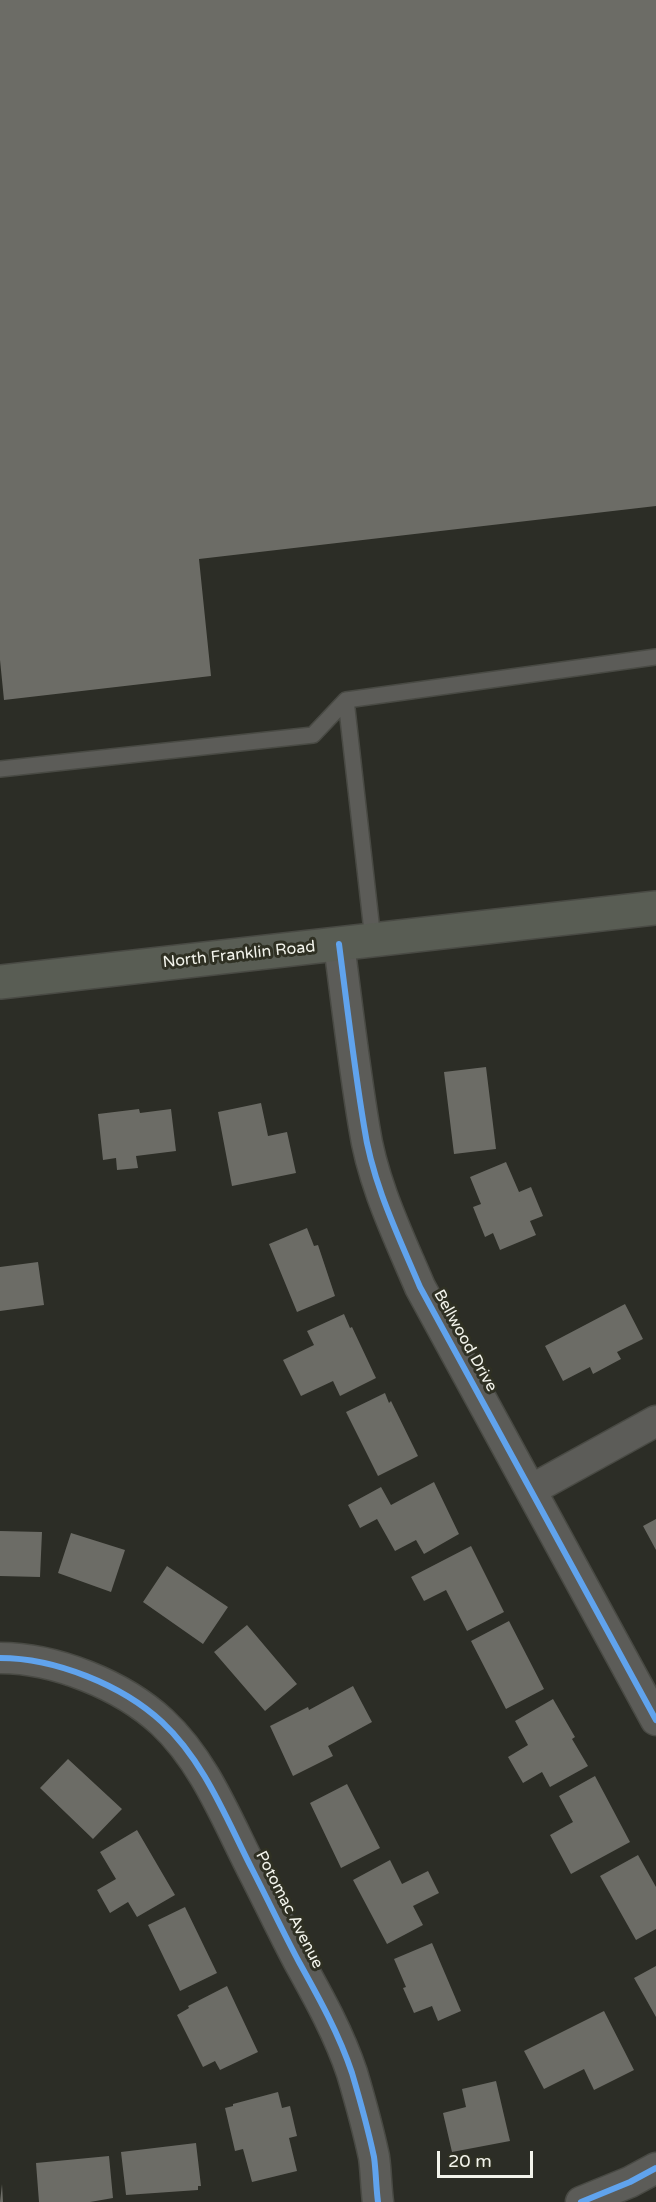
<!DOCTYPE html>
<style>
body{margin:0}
#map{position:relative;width:656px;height:2202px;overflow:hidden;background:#2c2d26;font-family:"Varela Round",sans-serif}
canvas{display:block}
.scale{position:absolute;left:437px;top:2151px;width:96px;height:27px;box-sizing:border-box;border:3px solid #f3f4ec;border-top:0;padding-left:8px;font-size:18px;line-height:21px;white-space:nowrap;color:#f3f4ec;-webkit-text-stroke:4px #2f3023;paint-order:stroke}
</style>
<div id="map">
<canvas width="656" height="2202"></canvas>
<div class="scale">20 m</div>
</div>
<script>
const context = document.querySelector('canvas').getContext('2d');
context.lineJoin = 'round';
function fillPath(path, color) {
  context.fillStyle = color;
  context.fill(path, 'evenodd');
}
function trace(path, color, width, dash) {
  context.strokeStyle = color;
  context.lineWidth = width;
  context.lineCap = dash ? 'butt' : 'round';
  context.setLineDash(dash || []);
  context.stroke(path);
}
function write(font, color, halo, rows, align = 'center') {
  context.font = font + ' "Varela Round",sans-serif';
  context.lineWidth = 6;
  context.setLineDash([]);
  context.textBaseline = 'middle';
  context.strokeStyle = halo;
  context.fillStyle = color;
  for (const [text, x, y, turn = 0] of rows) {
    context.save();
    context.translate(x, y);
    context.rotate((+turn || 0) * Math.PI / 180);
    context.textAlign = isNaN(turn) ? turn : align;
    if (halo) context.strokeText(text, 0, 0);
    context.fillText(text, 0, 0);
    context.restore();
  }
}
const building = new Path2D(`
 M0,0H656V506L199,559L211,676L4,700L0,660Z
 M486,1067L496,1149L454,1154L444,1072Z
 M261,1103L268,1136L287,1132L296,1173L232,1186L218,1112Z
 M139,1109L140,1113L171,1109L176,1151L136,1156L138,1168L117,1170L116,1158L103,1160L98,1114Z
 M506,1162L519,1192L531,1187L543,1216L530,1221L536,1235L500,1250L493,1233L485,1237L473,1207L481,1204L470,1177Z
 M307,1228L314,1246L318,1245L335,1296L297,1312L269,1244Z
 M38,1262L44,1305L0,1311V1267Z
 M625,1304L643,1339L617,1352L621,1359L593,1374L590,1367L563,1381L545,1346Z
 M344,1314L350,1328L352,1327L376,1378L340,1396L333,1381L301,1396L283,1360L314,1345L307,1331Z
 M385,1393L389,1403L391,1401L418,1456L378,1476L346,1412Z
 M434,1482L459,1534L424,1554L416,1540L395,1551L377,1519L360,1528L348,1505L381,1487L391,1505Z
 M656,1519V1550L643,1526Z
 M0,1531L42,1532L40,1577L0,1576Z
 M71,1533L125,1550L111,1592L58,1573Z
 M471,1546L504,1612L467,1631L446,1590L424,1601L411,1577Z
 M167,1566L228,1607L203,1644L143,1602Z
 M509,1621L544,1689L506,1709L471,1641Z
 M247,1625L297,1684L265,1711L214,1652Z
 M353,1686L372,1722L328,1746L333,1756L293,1776L270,1726L308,1707L309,1710Z
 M553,1699L575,1737L572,1739L588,1766L550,1787L542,1772L523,1783L508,1757L528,1745L515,1721Z
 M68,1759L122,1809L93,1839L40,1788Z
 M595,1776L630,1842L571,1874L550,1835L573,1822L559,1796Z
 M347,1784L380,1848L341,1868L310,1803Z
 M137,1830L175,1895L137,1917L128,1902L110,1913L97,1890L116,1879L100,1852Z
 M638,1855L656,1887V1929L636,1940L600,1876Z
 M390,1860L402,1884L428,1871L439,1893L413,1906L423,1925L387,1944L353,1880Z
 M185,1907L217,1973L180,1991L148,1925Z
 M432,1943L461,2011L438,2021L432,2006L414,2013L403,1988L406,1987L394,1959Z
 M656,1966V2017L634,1978Z
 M227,1986L258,2052L220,2070L215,2061L203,2067L177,2015L189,2008L188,2006Z
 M604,2011L634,2070L594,2090L584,2069L544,2089L524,2051Z
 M496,2081L510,2141L452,2152L443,2113L466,2107L462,2089Z
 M278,2092L282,2108L290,2106L297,2136L289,2138L297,2171L252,2182L243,2149L235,2151L225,2108L233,2106V2104Z
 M196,2143L201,2186H198V2190L126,2195L121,2152Z
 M109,2156L113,2198L90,2202H39L36,2163Z
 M2,2184L3,2202H0Z`);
const lane = new Path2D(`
 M346,700L373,940
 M0,769L313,735L346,700L656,657`);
const street = new Path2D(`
 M339,944C347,1005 354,1066 364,1126C372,1182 398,1235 420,1287L656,1720
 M531,1490L656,1421
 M0,1658C55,1658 122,1685 162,1722C204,1761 226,1818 252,1869C268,1900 283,1932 299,1962C319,1998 339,2034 352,2073C360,2100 368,2129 374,2157C376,2171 376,2187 378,2202
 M581,2202L630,2182L656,2168`);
const secondary = new Path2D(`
 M0,982L656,908`);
const cycleway = new Path2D(`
 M339,944C347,1005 354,1066 364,1126C372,1182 398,1235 420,1287L656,1720
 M0,1658C55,1658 122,1685 162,1722C204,1761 226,1818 252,1869C268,1900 283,1932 299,1962C319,1998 339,2034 352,2073C360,2100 368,2129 374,2157C376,2171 376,2187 378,2202
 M581,2202L630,2182L656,2168`);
const streetNames = [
 ["North Franklin Road",239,955,-6],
 ["Bellwood Drive",465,1341,61],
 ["Potomac Avenue",289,1910,63]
];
fillPath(building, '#6c6c66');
trace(lane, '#494a44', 18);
trace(street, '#494a44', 33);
trace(secondary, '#494a44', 36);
trace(lane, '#5c5c58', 15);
trace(street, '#5c5c58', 30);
trace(secondary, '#595d54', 33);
trace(cycleway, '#60a3ed', 6);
write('16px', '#f3f4ec', '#2f3023', streetNames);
</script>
